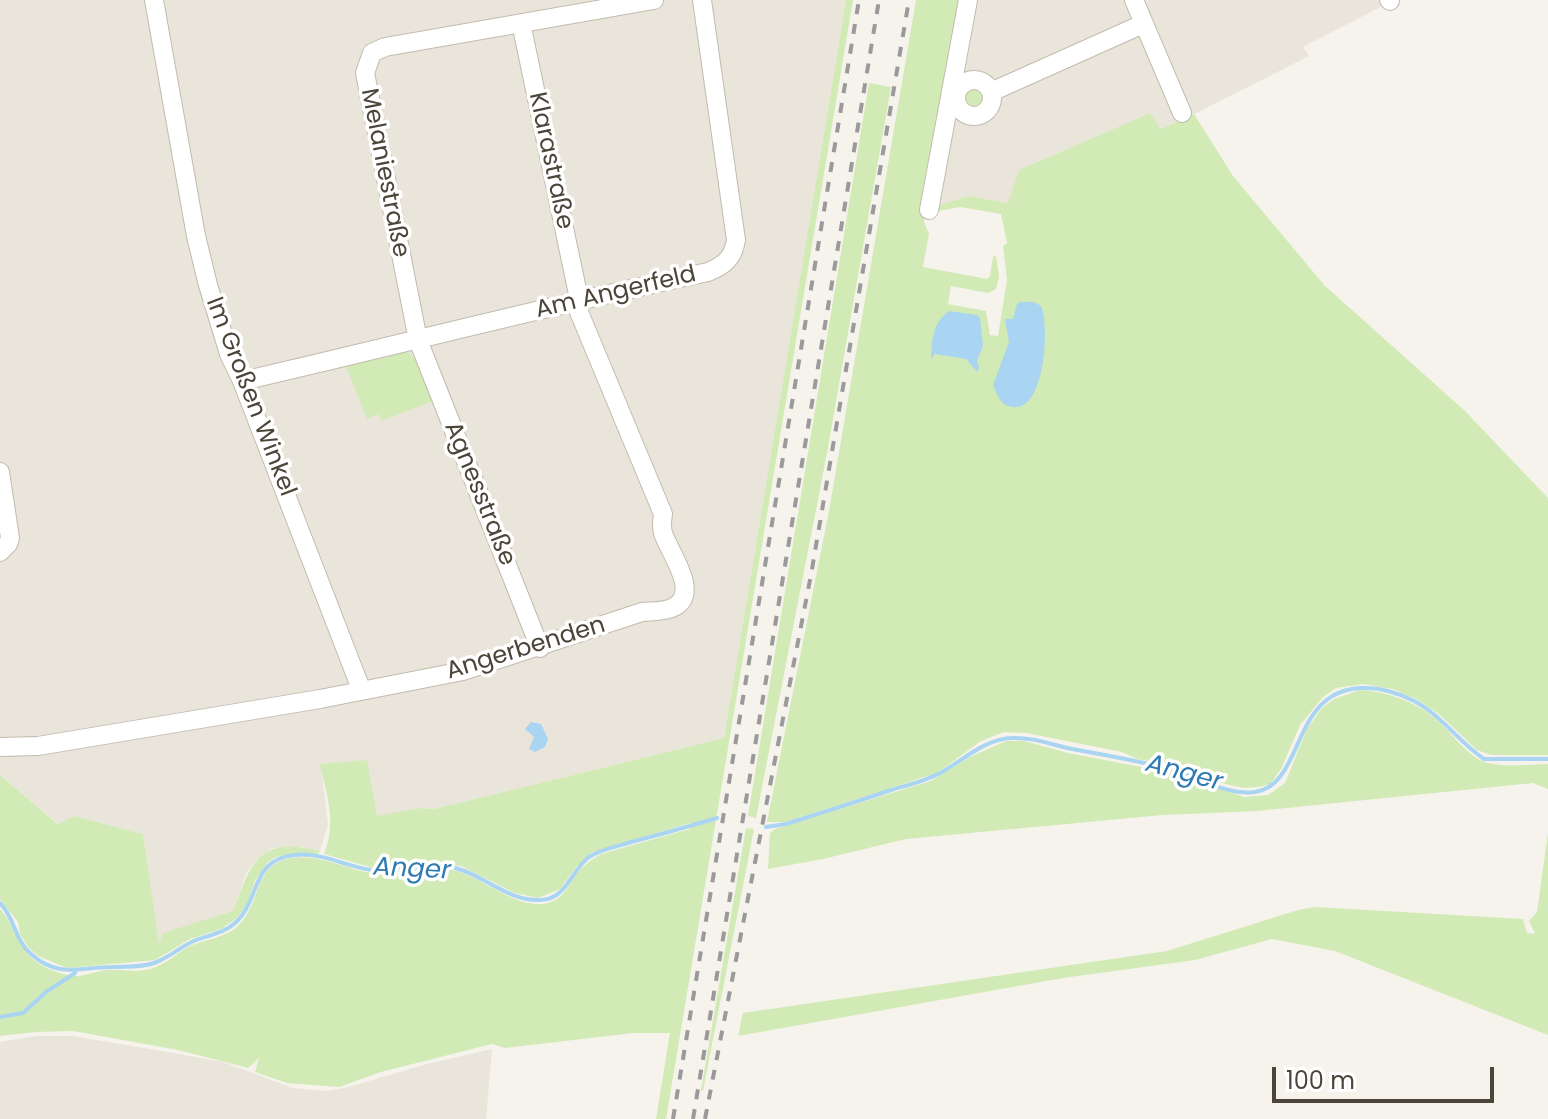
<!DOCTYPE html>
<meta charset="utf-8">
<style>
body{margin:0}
#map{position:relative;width:1548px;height:1119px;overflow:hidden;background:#f6f3ec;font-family:Poppins,sans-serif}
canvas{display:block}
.scale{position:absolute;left:1272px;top:1067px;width:222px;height:36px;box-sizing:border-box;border:4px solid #4b4439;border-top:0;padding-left:10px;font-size:24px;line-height:28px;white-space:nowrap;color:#4b4439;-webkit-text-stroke:6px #fff;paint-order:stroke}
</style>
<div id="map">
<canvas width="1548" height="1119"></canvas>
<div class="scale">100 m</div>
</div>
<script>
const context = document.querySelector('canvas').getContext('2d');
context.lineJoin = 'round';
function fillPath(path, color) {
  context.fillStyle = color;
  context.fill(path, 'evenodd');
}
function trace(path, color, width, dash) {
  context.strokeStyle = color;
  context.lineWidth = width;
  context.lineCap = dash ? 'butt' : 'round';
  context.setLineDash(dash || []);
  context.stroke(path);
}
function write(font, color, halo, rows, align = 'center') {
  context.font = font + ' Poppins,sans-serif';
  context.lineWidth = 7;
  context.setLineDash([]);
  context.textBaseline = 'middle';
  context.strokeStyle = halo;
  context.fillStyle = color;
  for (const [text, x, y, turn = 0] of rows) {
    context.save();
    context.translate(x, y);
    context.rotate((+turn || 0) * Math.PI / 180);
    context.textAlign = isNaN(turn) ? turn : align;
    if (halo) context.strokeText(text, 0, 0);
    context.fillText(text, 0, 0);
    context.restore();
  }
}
const residential = new Path2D(`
 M0,0H846L724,738L434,809L420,808L377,817L321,764L328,825L320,851L302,847L272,848L254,862L246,874L233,911L159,947L143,834L74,816L59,824L0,775Z
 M970,0H1394L1303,47L1309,56L1194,114L1161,129L1150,113L1019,170L1009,203L968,196L934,207Z
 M36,1036H73L185,1055L223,1062L293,1088L326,1091L345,1088L427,1064L492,1049L486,1119H0V1042Z`);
const green = new Path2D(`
 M846,0H853L666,1119H656L670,1033H633L505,1048L492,1044L381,1072L339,1087L287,1083L255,1072L259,1058L248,1068L178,1050L73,1031L36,1032L0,1036V909C17,928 18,953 43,966C52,971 67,976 78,976C88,975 97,971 107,970C123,969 141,974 156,967C169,962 179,951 192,945C206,940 225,937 237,927C261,906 253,864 291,858C323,853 349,872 380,874C404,875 428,864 452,870C481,876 518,911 548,903C564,899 569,884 577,873C584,865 592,859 601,854L690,829V823L591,853L576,867L560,889L538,898L515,893L461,866L430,863L374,868L324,854C337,821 327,797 320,764L367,760L377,816L420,808L434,809L724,738Z
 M916,0H967L924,222L929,234L923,267L987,279L990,276L993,257L996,255L999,277L996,289L988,293L951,286L948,304L986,311L990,335L998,336L1007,280L1003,246L1007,243L1001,214L960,207L933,212L934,207L968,196L1008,203L1019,170L1150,113L1161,129L1194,114L1233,176L1325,286L1464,410L1548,498V755H1491L1477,750L1439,714L1416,699L1393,689L1363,684L1336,688L1323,697L1300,725L1281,769L1270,784L1259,787L1243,788L1225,784L1177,766L1137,759L1122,752L1026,733L1004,732L981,741L937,773L786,822H767L829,511Z
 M869,83L891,87L827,453L756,818L748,816Z
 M962 98a13 13 0 1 1 26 0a13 13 0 1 1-26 0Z
 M405,350L417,361L433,401L381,421L379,414L367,419L345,364Z
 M1360,690C1388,692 1418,702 1439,722C1452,734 1464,751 1480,760C1499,769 1528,764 1548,764V789L1533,783L1257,811L1163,815L906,839L823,859L768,869L770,833L775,829L931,781L968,758L1006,741H1024L1068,753L1173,773L1244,797L1268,795L1285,783L1307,729L1322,708L1334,699Z
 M0,775L58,824L74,816L143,834L159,944L163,933L233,911C252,861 258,836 320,851L318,854L295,853L276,857L268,862L255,881L247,904L237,918L221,929L190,939L155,960L67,968L38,956L28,947L20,934L18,922L0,899Z
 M746,828L754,829L703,1091L701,1090Z
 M1548,833V1035L1335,951L1272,939L1195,960L1063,978L738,1036L743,1013L1167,951L1298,910L1315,907L1523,919L1527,933L1535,934L1529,921L1537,912Z`);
const water = new Path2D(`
 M1020,302H1034L1041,306C1050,327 1045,413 1012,407C1000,405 998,396 993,385L1009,342L1005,319H1013L1017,304Z
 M949,311L977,315L980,318L983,345L977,361L979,367L977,372L966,359L935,354L931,359C932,341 932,323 949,311Z
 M531,722L541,724L548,739L545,747L535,752L529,749L534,737L525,729Z`);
const stream = new Path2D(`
 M766,827L786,824C821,813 856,802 891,790C907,785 927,781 942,772C963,760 987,738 1012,738C1033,737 1052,745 1072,749C1106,755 1140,761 1173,770C1198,777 1228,796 1255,792C1305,785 1290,691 1361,688C1380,687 1397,692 1414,701C1441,715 1458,741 1484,759H1548
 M0,903C15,918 15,941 31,954C59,979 80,967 112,967C126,966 140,968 154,963C169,958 181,946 196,940C210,935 224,933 235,923C261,900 250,859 295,855C323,852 346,867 372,870C399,874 425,861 451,867C482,873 508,902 541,900C567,899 571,870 589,857C603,848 620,846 635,841C662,834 690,826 717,818
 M0,1017L23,1013L46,992L75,973`);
const minor = new Path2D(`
 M154,0L196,236L208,285L229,354L242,381L361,689
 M1134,0L1182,113
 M1389,0L1390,1
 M521,23L579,299
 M956 98a18 18 0 1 1 36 0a18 18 0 1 1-36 0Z
 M991,92L1143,24
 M929,210L968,0
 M242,381C398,345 552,305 708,272C725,265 733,258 736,240L702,0
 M0,472L10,538L8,544L0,552
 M540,648L418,340L365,73L372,53L385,47L654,0
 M0,747L38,746L320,699L463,671L642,612C652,611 665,612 674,607C701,593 669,552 663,533C661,526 662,521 663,514L574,300`);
const rail = new Path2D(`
 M673,1119L859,0
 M693,1119L879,0
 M705,1119L811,575L909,0`);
const streetNames = [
 ["Klarastraße",550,161,78],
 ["Melaniestraße",384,173,79],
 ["Am Angerfeld",616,293,-13],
 ["Im Großen Winkel",250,397,69],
 ["Agnesstraße",479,494,68],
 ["Angerbenden",526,649,-17]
];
const waterNames = [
 ["Anger",1184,774,15],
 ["Anger",412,870,3]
];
fillPath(residential, '#eae5da');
fillPath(green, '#d2eab5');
fillPath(water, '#a9d4f2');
trace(stream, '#a9d4f2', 4);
trace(minor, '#c2bbae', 20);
trace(minor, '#fff', 18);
trace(rail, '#9a9a9a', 4, [10, 10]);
write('24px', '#4b4439', '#fff', streetNames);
write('italic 26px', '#2e7ab2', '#fff', waterNames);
</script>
